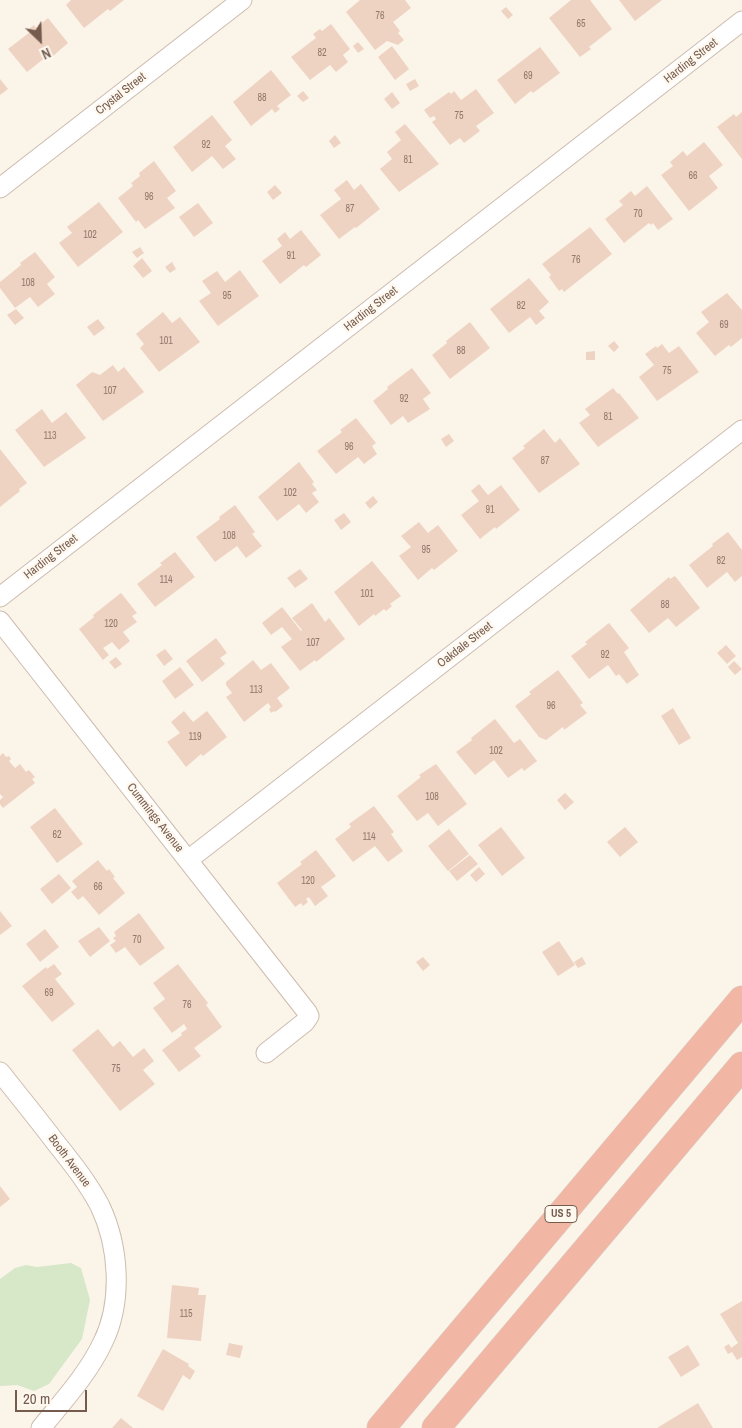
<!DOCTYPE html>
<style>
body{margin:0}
#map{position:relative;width:742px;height:1428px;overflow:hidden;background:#fbf4e9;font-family:"Archivo Narrow",sans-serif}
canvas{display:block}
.north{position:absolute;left:15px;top:15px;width:50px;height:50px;-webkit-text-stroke:4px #fef8ef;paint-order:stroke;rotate:156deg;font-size:14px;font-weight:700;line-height:20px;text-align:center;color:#745b4e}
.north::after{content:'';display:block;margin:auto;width:18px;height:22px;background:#745b4e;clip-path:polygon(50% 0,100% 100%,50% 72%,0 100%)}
.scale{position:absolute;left:15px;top:1390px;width:72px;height:22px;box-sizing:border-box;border:2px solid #745b4e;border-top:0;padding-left:6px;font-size:15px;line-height:18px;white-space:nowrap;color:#745b4e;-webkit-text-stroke:4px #fef8ef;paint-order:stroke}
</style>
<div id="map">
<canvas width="742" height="1428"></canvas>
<div class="north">N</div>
<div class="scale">20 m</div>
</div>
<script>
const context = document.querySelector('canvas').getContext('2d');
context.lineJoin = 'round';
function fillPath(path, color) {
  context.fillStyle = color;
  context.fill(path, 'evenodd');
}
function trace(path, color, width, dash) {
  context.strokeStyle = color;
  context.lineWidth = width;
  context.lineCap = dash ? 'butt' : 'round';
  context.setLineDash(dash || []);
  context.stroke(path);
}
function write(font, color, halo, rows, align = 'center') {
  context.font = font + ' "Archivo Narrow",sans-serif';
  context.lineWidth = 5;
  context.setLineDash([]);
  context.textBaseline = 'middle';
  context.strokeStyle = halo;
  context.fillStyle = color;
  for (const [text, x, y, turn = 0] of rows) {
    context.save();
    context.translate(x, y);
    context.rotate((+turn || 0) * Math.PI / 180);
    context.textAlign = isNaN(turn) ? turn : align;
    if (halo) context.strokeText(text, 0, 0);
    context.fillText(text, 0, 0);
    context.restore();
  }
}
const green = new Path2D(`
 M71,1263L81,1268L90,1300L82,1339L49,1384L34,1391L17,1385L0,1386V1279L15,1268L26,1265L37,1267Z`);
const building = new Path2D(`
 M71,0H124L110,11L108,9L84,28L66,5Z
 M360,0H405L411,8L393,22L400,31L398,33L404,40L398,45L387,41L375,50L346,12Z
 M571,0H590L612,29L589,47L591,49L580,57L549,18Z
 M619,0H662L635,21Z
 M506,7L513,15L508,19L501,11Z
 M48,18L68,43L53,56L51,53L27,72L8,49L30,32L29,29L34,25L36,28Z
 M331,24L350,49L343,55L348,62L336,72L330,65L310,80L291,57L316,38L313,34L320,29L322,31Z
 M358,42L364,49L358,53L353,46Z
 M392,46L409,69L395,80L378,57Z
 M540,47L560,73L533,93L531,91L515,104L497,80Z
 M271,70L291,95L277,106L280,109L275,113L272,109L251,126L233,102Z
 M0,79L8,89L0,95Z
 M415,79L419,86L410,91L406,84Z
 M476,89L494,113L476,126L480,131L464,143L460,138L450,145L432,122L436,119L434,116L430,118L424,110L449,92L451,94L454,91L461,100Z
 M303,91L309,98L303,102L297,96Z
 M392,92L400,103L392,109L384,99Z
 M742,112V159L717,127L734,114L736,117Z
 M212,115L232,140L225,146L236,159L223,169L212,156L192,172L173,147Z
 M405,124L439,164L399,192L380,169L392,159L387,152L401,140L395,132Z
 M335,135L341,143L334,148L329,141Z
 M704,142L723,165L709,176L718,188L689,211L661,175L673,166L670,162L683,151L687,156Z
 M154,161L176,191L167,198L175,208L145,229L138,220L136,222L118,198L133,186L131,183L140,176L139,173Z
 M347,180L354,190L361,184L380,209L356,228L355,227L339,239L320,215L341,199L334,190Z
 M275,185L282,193L273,200L267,192Z
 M647,186L673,219L658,230L653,223L651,225L649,223L624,243L605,219L623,205L619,201L631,191L635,196Z
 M99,202L123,232L78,267L59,243L72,233L67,227Z
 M198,203L213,223L194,237L179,217Z
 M590,227L612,254L564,292L562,289L559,291L549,277L551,275L542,264Z
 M301,230L321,255L306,267L304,265L280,284L262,261L282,246L277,239L285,232L290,239Z
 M140,247L144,253L137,258L132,252Z
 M35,252L55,277L47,284L55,294L38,307L30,297L15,308L0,288V282L21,265L20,263Z
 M142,258L152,271L143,278L133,266Z
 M172,262L176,269L170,273L165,267Z
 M240,270L259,296L218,326L199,301L211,293L202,281L217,271L225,282Z
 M529,278L549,302L539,311L545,318L536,325L530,317L509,333L490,309Z
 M727,293L742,310V338L731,347L729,345L715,356L696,333L709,322L701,312Z
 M16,309L24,318L15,325L7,315Z
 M163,312L172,323L180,317L200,342L159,372L140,348L144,344L136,334Z
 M98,319L105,328L94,336L87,327Z
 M470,322L490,348L450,379L432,355L447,343L446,341Z
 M614,341L619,347L614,352L608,346Z
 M662,344L669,353L679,346L699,372L657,401L639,377L654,365L645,354L656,346L657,348Z
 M595,351V360H586V352Z
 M113,365L118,372L124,367L144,392L103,421L76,385L92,372L100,375Z
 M412,368L431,393L423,399L430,409L408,423L403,416L391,425L373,401L388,389L387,387Z
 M613,388L618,394L619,393L639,418L598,447L579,423L590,415L585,409Z
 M42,409L52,423L66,412L86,438L44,467L15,430Z
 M356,418L376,443L372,446L377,454L364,464L358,457L336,474L317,451L342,432L340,430Z
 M544,429L555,443L560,438L580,464L539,493L512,458L525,448L523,446Z
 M449,434L454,441L446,447L441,439Z
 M0,449L27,483L19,489L20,491L0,507Z
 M299,462L314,482L312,484L317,490L312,493L319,502L306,513L299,504L277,521L258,497Z
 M479,484L488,495L501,485L520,510L496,529L495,527L480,539L461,515L479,501L471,491Z
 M373,496L378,502L370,509L365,503Z
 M235,505L255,532L252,534L262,546L246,558L237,546L215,562L196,537L220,519L219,517Z
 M344,513L351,522L341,530L334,520Z
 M419,522L428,533L438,525L458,551L434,570L432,568L418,580L399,556L411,547L401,536Z
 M728,532L742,550V576L735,582L727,572L707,588L689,565L713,546L712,544Z
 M175,552L195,577L155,607L137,584L162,565L160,563Z
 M372,561L401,596L390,604L392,606L386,611L384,609L375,616L374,614L359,626L334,592Z
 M300,569L308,579L295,588L287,578Z
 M675,576L700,608L676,627L668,618L649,633L630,610L669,577L670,579Z
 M121,593L137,613L132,616L137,622L123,632L130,641L119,650L112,642L103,648L109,655L103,660L79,629L94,617L93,615Z
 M312,603L325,622L329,618L345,639L316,662L315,660L300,671L281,647L292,639L282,627L271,635L262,623L282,607L301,631L302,630L292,618Z
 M609,623L629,648L624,652L639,675L627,684L619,674L616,676L608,665L589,679L571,656L587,644L585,642Z
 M216,638L227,653L220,658L225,664L202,682L186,661Z
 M726,645L736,656L727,664L717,653Z
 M165,649L173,659L164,666L156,655Z
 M116,657L122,664L115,669L109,662Z
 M253,660L261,670L271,663L290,688L277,698L283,706L275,712L274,711L271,713L269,709L271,707L268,703L244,722L226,697L232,693L226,685V682Z
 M734,661L742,669L735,675L728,667Z
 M180,667L194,685L175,699L162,681Z
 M558,670L583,703L580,705L587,713L564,730L563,727L546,740L539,737L515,706L531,694L529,692Z
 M673,708L691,738L679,745L661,716Z
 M184,711L193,722L207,711L227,737L203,756L201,754L186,767L167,742L180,733L171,722Z
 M495,719L514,743L520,739L537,761L524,771L522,768L508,778L494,760L475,775L456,752L472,740L471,738Z
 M3,753L6,757L9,756L11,759L9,761L15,768L20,764L26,772L29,770L35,777L32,779L35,783L3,808L0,804V800L3,797L0,794V756Z
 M436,764L467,804L438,826L428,813L417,821L397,796L421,777L419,775Z
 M565,793L574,802L565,810L557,800Z
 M374,806L394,832L391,834L403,851L388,862L375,846L353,862L335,839L351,827L349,824Z
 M55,808L83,844L57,863L30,827Z
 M501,827L525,858L502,876L478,845Z
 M625,827L638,842L620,857L607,842Z
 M449,829L469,854L448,871L428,846Z
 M316,850L336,876L321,887L328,896L315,906L309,897L306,899L308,902L303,906L301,903L295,907L277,883L302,864L300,862Z
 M470,855L478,864L457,881L449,871Z
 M98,860L107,871L109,869L115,877L113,878L125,893L99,915L83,896L78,900L71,892L77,887L72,881Z
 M479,867L485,874L476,882L470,875Z
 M59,874L71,888L52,904L40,889Z
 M0,911L12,926L0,935Z
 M139,913L165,948L140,966L125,947L116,953L110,945L116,941L113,938L116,936L114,932Z
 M99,927L110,941L90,957L78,941Z
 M45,929L59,947L40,962L26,944Z
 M559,941L575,965L558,976L542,952Z
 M423,957L430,965L423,971L416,962Z
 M582,957L586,964L578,968L574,962Z
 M54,964L62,974L55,979L75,1004L52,1022L22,986L46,967L47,969Z
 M178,964L208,1003L206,1005L222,1027L194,1048L201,1056L179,1072L162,1050L182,1035L181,1033L187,1029L184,1024L172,1033L153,1008L165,999L153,983Z
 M98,1029L113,1047L120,1041L133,1057L144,1048L154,1061L143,1070L155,1084L120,1111L72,1050Z
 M0,1186L10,1199L0,1207Z
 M172,1285L199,1288L198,1295H206L201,1341L167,1338Z
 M742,1301V1357L737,1360L732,1352L728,1354L724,1347L729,1344L731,1348L738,1343L720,1314Z
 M229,1343L243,1346L240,1358L226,1355Z
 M688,1345L700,1365L681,1377L668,1357Z
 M163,1349L189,1364L188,1366L195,1371L190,1380L183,1375L163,1411L137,1396Z
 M698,1403L713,1428H657Z
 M121,1418L133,1428H112Z`);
const minor = new Path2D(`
 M0,188L242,0
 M0,597L742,21
 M0,621L307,1012L309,1016L305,1022L266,1053
 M188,860L742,430
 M0,1072C19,1096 38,1119 56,1143C72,1163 88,1183 100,1206C119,1246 123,1301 103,1342C88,1374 63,1401 41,1428`);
const motorway = new Path2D(`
 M381,1428L742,1000
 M436,1428L742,1066`);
const numberNames = [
 ["76",380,16],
 ["65",581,24],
 ["82",322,53],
 ["69",528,76],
 ["88",262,98],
 ["75",459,116],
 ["92",206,145],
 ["81",408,160],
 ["66",693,176],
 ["96",149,197],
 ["87",350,209],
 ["70",638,214],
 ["102",90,235],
 ["91",291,256],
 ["76",576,260],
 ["108",28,283],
 ["95",227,296],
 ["82",521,306],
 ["69",724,325],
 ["101",166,341],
 ["88",461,351],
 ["75",667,371],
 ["107",110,391],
 ["92",404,399],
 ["81",608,417],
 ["113",50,436],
 ["96",349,447],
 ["87",545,461],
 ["102",290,493],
 ["91",490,510],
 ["108",229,536],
 ["95",426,550],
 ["82",721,561],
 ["114",166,580],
 ["101",367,594],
 ["88",665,605],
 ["120",111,624],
 ["107",313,643],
 ["92",605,655],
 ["113",256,690],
 ["96",551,706],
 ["119",195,737],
 ["102",496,751],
 ["108",432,797],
 ["62",57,835],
 ["114",369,837],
 ["120",308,881],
 ["66",98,887],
 ["70",137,940],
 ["69",49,993],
 ["76",187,1005],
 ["75",116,1069],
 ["115",186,1314]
];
const shields = [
 [561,1214,32]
];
const shieldNames = [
 ["US 5",561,1214]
];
const streetNames = [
 ["Harding Street",691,61,-38],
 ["Crystal Street",121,94,-38],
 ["Harding Street",371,309,-38],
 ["Harding Street",51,557,-38],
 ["Oakdale Street",465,645,-38],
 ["Cummings Avenue",155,818,52],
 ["Booth Avenue",69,1161,53]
];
fillPath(green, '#d6e8c8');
fillPath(building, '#efd3c2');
trace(minor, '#cdbcaf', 21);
trace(motorway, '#d8d1cd', 29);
trace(minor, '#fff', 19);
trace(motorway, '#f1b7a4', 28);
write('10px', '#93796b', null, numberNames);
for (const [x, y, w] of shields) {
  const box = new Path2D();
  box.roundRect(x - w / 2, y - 8.5, w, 17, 4);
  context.fillStyle = '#fef8ef';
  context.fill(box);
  trace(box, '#745b4e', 1);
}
write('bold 11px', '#745b4e', null, shieldNames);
write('12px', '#745b4e', '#fef8ef', streetNames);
</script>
